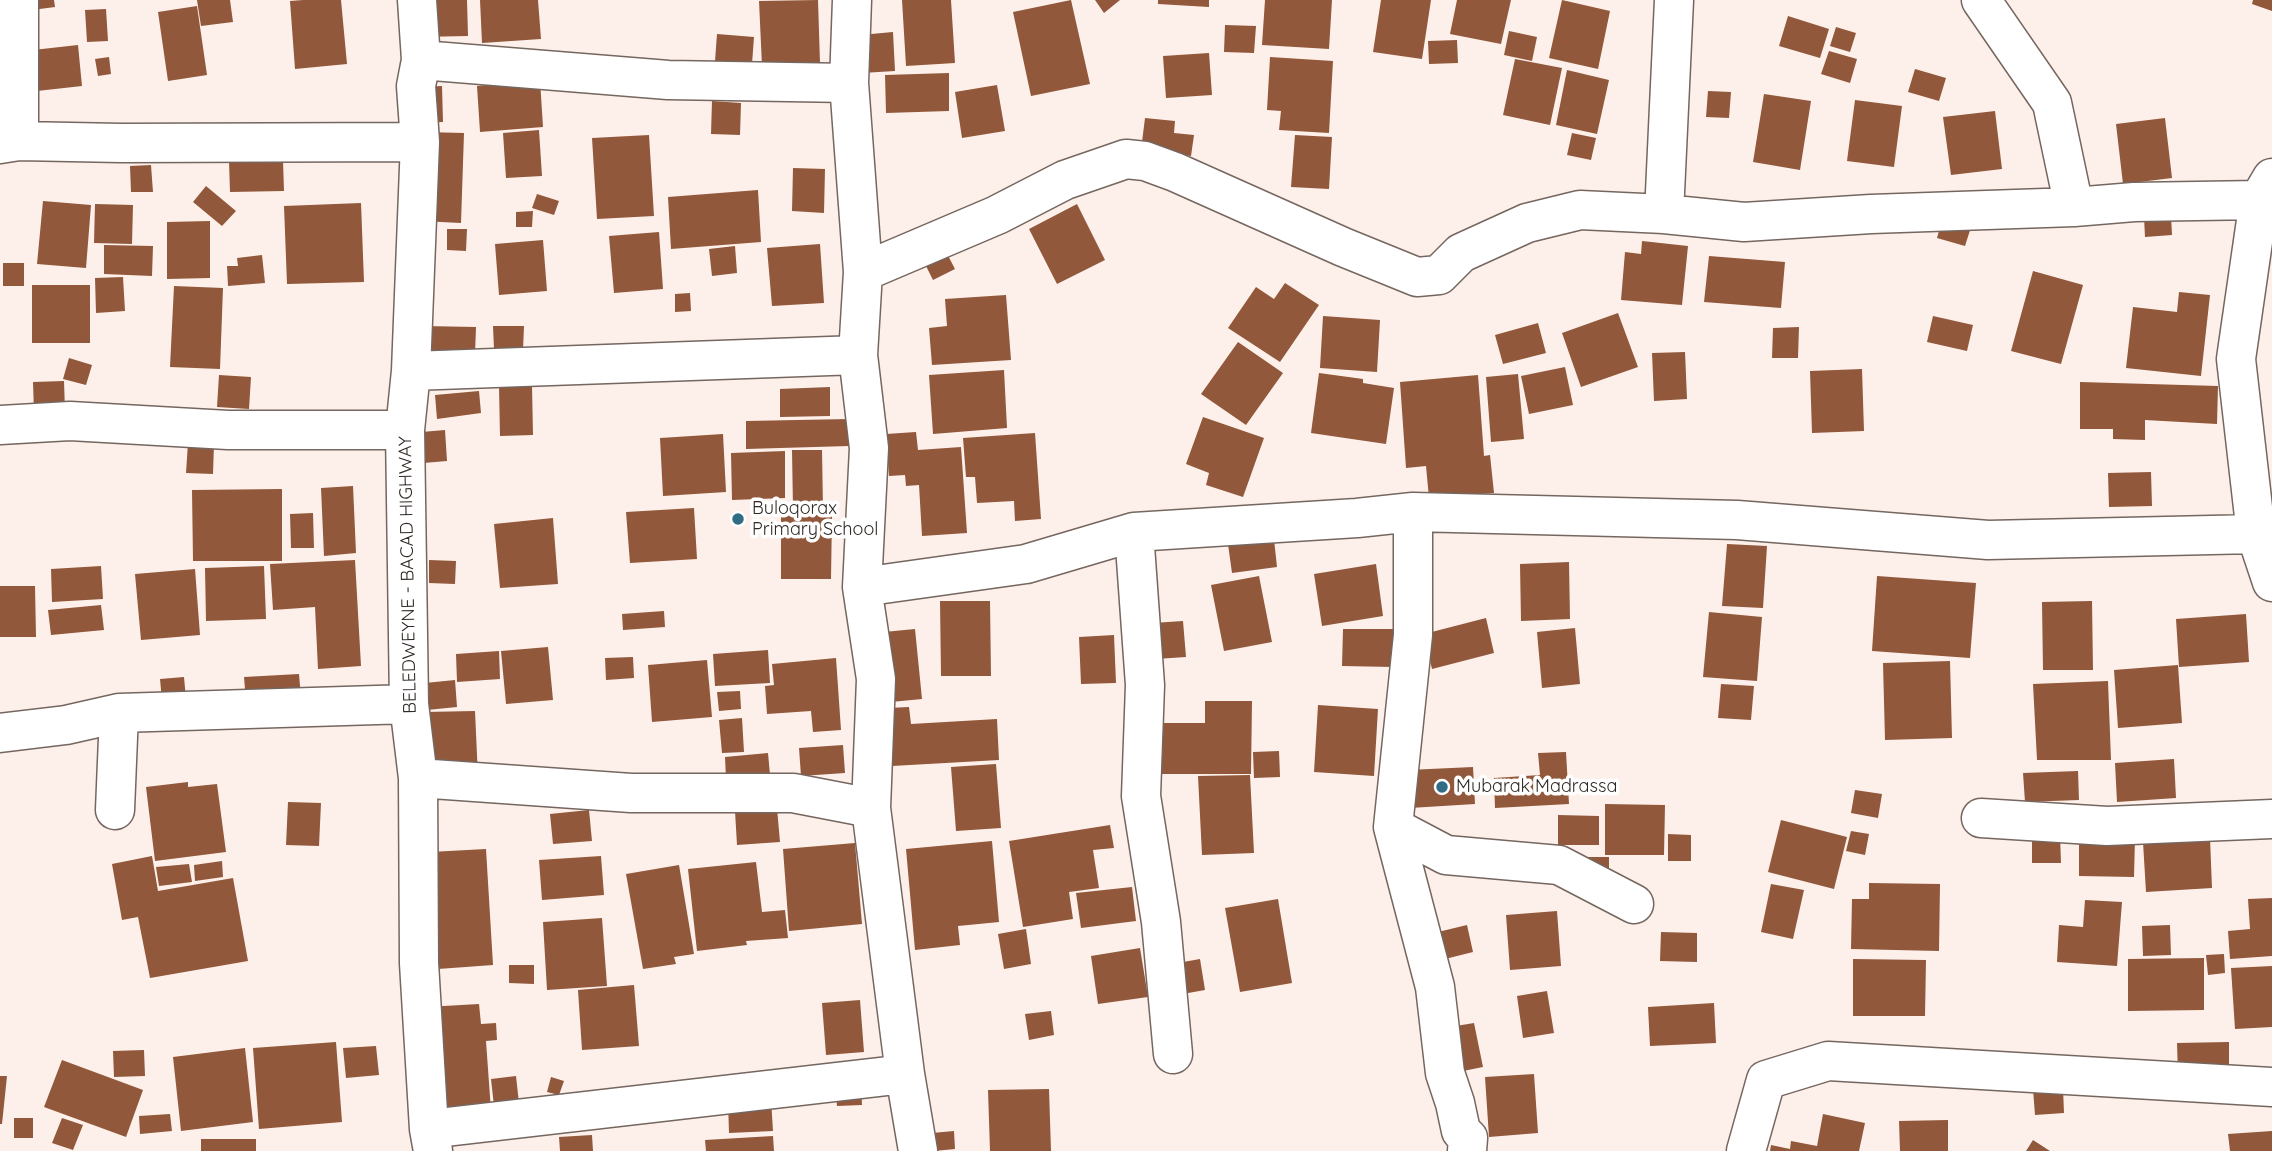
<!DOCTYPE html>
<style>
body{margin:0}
canvas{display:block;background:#fdefe9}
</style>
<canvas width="2272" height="1151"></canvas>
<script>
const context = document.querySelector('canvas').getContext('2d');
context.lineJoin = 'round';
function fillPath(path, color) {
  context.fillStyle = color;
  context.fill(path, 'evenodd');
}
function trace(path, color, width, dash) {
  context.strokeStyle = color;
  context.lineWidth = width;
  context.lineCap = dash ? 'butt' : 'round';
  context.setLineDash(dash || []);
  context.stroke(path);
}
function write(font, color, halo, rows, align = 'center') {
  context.font = font + ' Quicksand,sans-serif';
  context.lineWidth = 7;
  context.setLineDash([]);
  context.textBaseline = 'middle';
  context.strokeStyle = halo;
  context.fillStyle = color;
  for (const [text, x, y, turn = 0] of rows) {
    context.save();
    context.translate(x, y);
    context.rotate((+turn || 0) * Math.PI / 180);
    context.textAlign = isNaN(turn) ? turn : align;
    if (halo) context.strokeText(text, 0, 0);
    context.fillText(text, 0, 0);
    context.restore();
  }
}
const building = new Path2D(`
 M31,0H54L55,7L32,10Z
 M197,0H230L233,22L201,26Z
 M303,0H341L347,64L295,69L290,1Z
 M418,0H467L468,36L419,37Z
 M480,0H538L541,39L482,43Z
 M818,0L820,63L762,66L759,1Z
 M902,0H951L955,63L906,66Z
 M1071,0L1090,84L1031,96L1013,12Z
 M1095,0H1120L1104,13Z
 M1158,0H1209V7L1158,4Z
 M1265,0H1332L1329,49L1262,45Z
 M1381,0H1431L1422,59L1373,52Z
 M1457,0H1511L1501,44L1450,34Z
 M1562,0L1610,11L1598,69L1549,58Z
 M2253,0H2272V11L2252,4Z
 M197,6L207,75L168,81L158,12Z
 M106,9L108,41L87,42L85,10Z
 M1788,16L1829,29L1820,58L1779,46Z
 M1225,25L1256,26L1254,53L1224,52Z
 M1836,27L1856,33L1850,52L1830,46Z
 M1509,31L1537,37L1532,61L1504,55Z
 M893,32L895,71L862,73L860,35Z
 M717,34L754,37L752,64L715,61Z
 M1457,40L1458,63L1429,64L1428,41Z
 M78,45L82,86L37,91L33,50Z
 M1829,51L1857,59L1850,83L1821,74Z
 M1209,53L1212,95L1166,98L1163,56Z
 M109,57L111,74L98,76L95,59Z
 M1270,57L1333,61L1329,133L1279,130L1281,111L1267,110Z
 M1515,59L1562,68L1550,125L1503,115Z
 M1915,69L1946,78L1939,101L1908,92Z
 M1567,70L1609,80L1597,134L1556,125Z
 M949,73V111L886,113L885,75Z
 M540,80L543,127L480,132L477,86Z
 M997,85L1005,131L962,138L955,92Z
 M442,86L443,122L418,123L417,87Z
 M1708,91L1731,92L1729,118L1706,117Z
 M1764,94L1811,101L1800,170L1753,162Z
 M1855,100L1902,106L1894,167L1847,161Z
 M712,101L741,103L740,135L711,134Z
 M1995,111L2002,169L1951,175L1943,117Z
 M1145,118L1175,121L1174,133L1194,135L1191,156L1141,150Z
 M2165,118L2172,178L2123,184L2116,124Z
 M539,130L542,176L506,178L503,133Z
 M424,132L464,133L461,223L421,221Z
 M1572,133L1596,138L1591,160L1567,155Z
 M649,135L654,216L597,219L592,138Z
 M1295,135L1332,137L1329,189L1291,187Z
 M283,160L284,191L230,192L229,161Z
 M151,165L153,192H131L130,166Z
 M793,168L825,169L824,213L792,211Z
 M206,186L236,211L222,226L193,202Z
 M758,190L761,242L671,249L668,197Z
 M537,194L559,201L554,215L532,208Z
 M43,201L91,205L86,268L37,264Z
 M361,203L364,282L287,284L284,206Z
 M95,204L133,205L132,244L94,243Z
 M1077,204L1105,260L1057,284L1029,229Z
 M533,211L532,227H516V212Z
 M2171,215L2172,235L2145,237L2144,217Z
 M1943,216L1972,224L1965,246L1937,238Z
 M210,221V278L167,279V222Z
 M447,229H467L466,251L447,250Z
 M659,232L663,289L614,293L609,236Z
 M543,240L547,291L499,295L495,244Z
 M1642,241L1688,246L1682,305L1621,300L1625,252L1641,254Z
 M820,244L824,303L772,306L767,248Z
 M104,245L153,246L152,276L104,274Z
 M735,246L737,273L712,276L709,249Z
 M943,246L955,269L933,280L922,258Z
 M262,255L265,283L228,286L227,266H238L237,258Z
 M1709,256L1785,262L1781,308L1704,302Z
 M3,263H24V286H3Z
 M2033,271L2083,285L2061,364L2011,351Z
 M123,277L125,311L96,313L95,278Z
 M1285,283L1319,305L1280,362L1228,328L1256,287L1274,299Z
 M32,285H90V343H32Z
 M174,286L223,288L220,369L170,367Z
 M2179,292L2210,295L2201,376L2126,368L2133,307L2177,312Z
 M690,293L691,311L675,312V294Z
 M1006,295L1011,360L932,365L929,328L947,326L945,299Z
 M1618,313L1638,367L1581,387L1562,333Z
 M1323,316L1380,320L1377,372L1320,368Z
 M1933,316L1973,325L1967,351L1927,342Z
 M1538,323L1546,353L1503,364L1495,335Z
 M424,326L476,327L475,355L424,354Z
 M493,326H524L523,350L494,349Z
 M1799,327L1798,358H1772L1773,328Z
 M1238,342L1283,373L1246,425L1201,394Z
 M1685,352L1687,399L1654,401L1652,353Z
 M69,358L92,365L86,385L63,379Z
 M1565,367L1573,405L1529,414L1521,376Z
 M1862,369L1864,431L1812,433L1810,371Z
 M1004,370L1007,428L933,434L929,375Z
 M1319,373L1363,379V383L1394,388L1386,444L1311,433Z
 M1518,374L1524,439L1491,442L1486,377Z
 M219,375L251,377L249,409L217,407Z
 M1478,375L1484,456L1490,455L1494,493L1429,498L1426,466L1406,468L1400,382Z
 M64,381L65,411L34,412L33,382Z
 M2080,382L2218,386L2217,424L2145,420V440L2113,439V429H2080Z
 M532,386L533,435L500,436L499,387Z
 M830,387V416L780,417V389Z
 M479,391L481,413L437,419L435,395Z
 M1203,417L1264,438L1243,497L1206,485L1209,473L1186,464Z
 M849,419V446L746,449V421Z
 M445,430L447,461L400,465L398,434Z
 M916,432L918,450L961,447L967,533L922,536L919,485L906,486L905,475L889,476L886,434Z
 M1035,433L1041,519L1015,521L1014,501L977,503L975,477H966L963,438Z
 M723,434L726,492L663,496L660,438Z
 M188,443L214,444L213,474L186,473Z
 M792,450H822L823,509H793Z
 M785,451V498L732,500L731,453Z
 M2151,472L2152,506L2109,507L2108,473Z
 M353,486L356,553L324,556L321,488Z
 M282,489V561H193L192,490Z
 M694,508L697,559L630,563L626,512Z
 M313,513L314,548H291L290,514Z
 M781,514L832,515L831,579H781Z
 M553,518L558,584L500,588L494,524Z
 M1273,530L1277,567L1232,573L1227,537Z
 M1727,544L1767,546L1763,608L1722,606Z
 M355,560L361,666L318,669L315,607L273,610L270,564Z
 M429,560L456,561L455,584L429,583Z
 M1569,562L1570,619L1521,621L1520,564Z
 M1376,564L1383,616L1322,626L1314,574Z
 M101,566L103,599L52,602L51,569Z
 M264,566L266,619L206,621L205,568Z
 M195,569L200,635L141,640L135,574Z
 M1259,576L1272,642L1224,651L1211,585Z
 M1877,576L1976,583L1970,658L1872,651Z
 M0,586H35L36,637H0Z
 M940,601H990L991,676H941Z
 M2092,601L2093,670H2043L2042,602Z
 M101,605L104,630L51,635L48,610Z
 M664,611L665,627L623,630L622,614Z
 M1709,612L1762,617L1757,681L1703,677Z
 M2246,614L2249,662L2179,667L2176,619Z
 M1486,618L1494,653L1432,669L1424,634Z
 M1183,621L1186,657L1156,659L1153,623Z
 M1575,628L1580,684L1542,688L1537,632Z
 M915,629L922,699L891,702L884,632Z
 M1343,629H1394L1393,667L1342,666Z
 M1114,635L1116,683L1081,684L1079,637Z
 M548,647L553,700L506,704L501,651Z
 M768,650L770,683L715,686L713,654Z
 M499,651L500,679L457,682L456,654Z
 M633,657L634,678L606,680L605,658Z
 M836,658L841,730L813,732L811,711L767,714L765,686L774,685L772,664Z
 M707,660L712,717L652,722L648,665Z
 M1950,661L1952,738L1885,740L1883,663Z
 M2178,665L2182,723L2118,728L2114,670Z
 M299,674L301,698L246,701L244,677Z
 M184,677L186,699L162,701L160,679Z
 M455,680L457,707L427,710L425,683Z
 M2108,681L2111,760H2037L2033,684Z
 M1721,684L1754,686L1751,720L1718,718Z
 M740,691L741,709L719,711L717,692Z
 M1205,701H1252L1251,774H1162V723H1205Z
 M1318,705L1378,709L1374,776L1314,772Z
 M909,707L911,724L997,719L999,760L892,766L888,708Z
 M475,711L478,777L426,779L424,712Z
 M742,718L744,752L722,753L719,720Z
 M843,745L845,773L801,776L799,748Z
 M1279,751L1280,777L1254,778L1253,752Z
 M1566,752L1569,804L1495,808L1494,778L1540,775L1538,753Z
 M768,753L770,775L726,778L725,757Z
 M2174,759L2176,798L2117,802L2115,763Z
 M996,764L1001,828L956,831L951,767Z
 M1473,767L1475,804L1410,808L1408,770Z
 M2078,771L2079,800L2025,802L2023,773Z
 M1250,775L1254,853L1202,855L1198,776Z
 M188,782V787L217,784L226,852L155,861L146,787Z
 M1855,790L1882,794L1878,818L1851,813Z
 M288,802L321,803L319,846L286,845Z
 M1605,804L1665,805L1664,855H1605Z
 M777,808L780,842L737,845L735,811Z
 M589,810L592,841L553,844L550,814Z
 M1558,815L1599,816V845H1558Z
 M1781,820L1847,837L1834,889L1768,872Z
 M1110,825L1114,848L1093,850L1099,888L1069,892L1073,919L1023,927L1009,841Z
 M1851,831L1869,834L1865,855L1846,851Z
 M1668,834L1691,835V861H1668Z
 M2060,835L2061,863H2032V836Z
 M2079,837L2135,838L2134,877L2079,876Z
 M2210,838L2212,888L2146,892L2143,842Z
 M992,841L999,922L958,926L960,945L915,950L906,849Z
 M855,843L862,924L789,931L783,849Z
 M486,849L493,965L438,969L430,852Z
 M152,856L158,891L233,878L248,961L150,978L138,917L122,920L112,864Z
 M601,856L604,895L542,900L539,860Z
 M1587,857H1609V873L1587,872Z
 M222,861L223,877L195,881L194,865Z
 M756,862L762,912L785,910L788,938L746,941L747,945L697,951L688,869Z
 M189,864L192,882L159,886L156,867Z
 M679,865L694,954L674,957L676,964L643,969L626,874Z
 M1869,883L1940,884L1939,951L1851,949L1852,899H1869Z
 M1771,884L1804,890L1793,939L1761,932Z
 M1132,887L1136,921L1081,928L1076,893Z
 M2272,898V956L2230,959L2228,931L2250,929L2248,899Z
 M1278,899L1292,983L1240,992L1225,908Z
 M2085,900L2122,902L2117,966L2057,962L2059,925L2083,927Z
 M1557,911L1561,966L1510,970L1506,915Z
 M602,918L607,986L547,990L543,922Z
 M1467,925L1473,952L1445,959L1438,932Z
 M2170,925L2171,955L2143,956L2142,926Z
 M1026,929L1031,964L1004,969L998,934Z
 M1661,932L1697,933V962L1660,961Z
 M1140,948L1148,997L1098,1004L1091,956Z
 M2224,954L2225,973L2208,975L2206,955Z
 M2204,958V1010L2128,1011V959Z
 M1200,959L1205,990L1177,995L1172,964Z
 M1853,959L1926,960L1925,1016H1853Z
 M509,965H534V984L509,983Z
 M2272,966V1027L2235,1029L2231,968Z
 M634,985L639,1046L582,1050L578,990Z
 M1547,991L1554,1033L1523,1038L1517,996Z
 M860,1000L864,1052L826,1055L822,1003Z
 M1714,1003L1716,1043L1650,1046L1648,1007Z
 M479,1004L481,1024L496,1023L497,1040L486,1041L491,1111L434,1116L426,1007Z
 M1051,1011L1054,1035L1029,1040L1025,1014Z
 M1474,1023L1483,1067L1453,1073L1444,1028Z
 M336,1042L342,1122L259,1129L253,1048Z
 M2229,1042V1075L2178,1076L2177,1043Z
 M376,1046L379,1075L346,1078L343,1048Z
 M245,1048L253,1122L181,1131L173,1057Z
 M144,1050L145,1076L114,1077L113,1051Z
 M62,1060L143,1090L126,1137L44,1107Z
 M1534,1074L1538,1133L1489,1137L1485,1077Z
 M0,1076H7L2,1124H0Z
 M516,1076L520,1112L495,1115L491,1079Z
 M551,1077L564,1081L559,1095L547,1092Z
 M861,1083L862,1105L837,1106L835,1084Z
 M2063,1088L2064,1113L2035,1115L2033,1089Z
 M1049,1089L1051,1151H990L988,1090Z
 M771,1099L773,1131L729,1133L728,1101Z
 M170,1114L172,1131L140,1134L139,1116Z
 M1823,1114L1865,1123L1859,1151H1770L1771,1145L1790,1149L1791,1141L1817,1146Z
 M14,1118H33V1138H14Z
 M62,1118L83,1125L73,1150L52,1143Z
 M1948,1120V1151H1900L1899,1121Z
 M954,1131L955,1149L934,1151L932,1133Z
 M2272,1131V1151H2230L2228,1134Z
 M592,1135L593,1151H560L559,1137Z
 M773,1136L774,1151H706L705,1140Z
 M201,1139H256V1151H201Z
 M2033,1140L2050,1151H2026Z`);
const minor = new Path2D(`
 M417,0L421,60L416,86L420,142L411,371L405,430L409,704L418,778L419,963L429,1129L433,1151
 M852,0L849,83L863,272L858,355L869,448L862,587L876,679L871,808L905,1074L918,1151
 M1981,0L2052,103L2074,207
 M421,60L668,80L849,83
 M19,141V0
 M0,144L19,141L121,143L420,142
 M2272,178L2259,200L2236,359L2256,534L2272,582
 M1664,214L1674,0
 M863,272L997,215L1065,180L1126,159L1145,161L1175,172L1343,247L1417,277L1439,275L1461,253L1527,223L1580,210L1664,214L1744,222L1871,214L2074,207L2134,202L2259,200
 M411,371L858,355
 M0,425L70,421L228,430H405
 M1413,512V635L1393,827L1435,987L1445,1073L1455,1103L1461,1131L1468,1138L1467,1151
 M1134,532L1145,685L1141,796L1161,922L1173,1054
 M862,587L1026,564L1134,532L1357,518L1413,512L1737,520L1988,540L2256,534
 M0,733L66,725L119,713L409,704
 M418,778L631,793H793L871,808
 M115,810L119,713
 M1981,818L2107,826L2272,819
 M1393,827L1446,855L1559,865L1634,904
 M429,1129L905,1074
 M1746,1151L1766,1080L1828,1061L2272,1087`);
const markers = [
 [738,519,7,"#306c83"],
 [1442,787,7,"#306c83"]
];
const poiNames = [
 ["Buloqorax",752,509],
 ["Primary School",752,530],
 ["Mubarak Madrassa",1456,787]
];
const streetNames = [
 ["BELEDWEYNE - BACAD HIGHWAY",408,575,-91]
];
fillPath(building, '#92583b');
trace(minor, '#75665f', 41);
trace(minor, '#fff', 38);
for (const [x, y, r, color] of markers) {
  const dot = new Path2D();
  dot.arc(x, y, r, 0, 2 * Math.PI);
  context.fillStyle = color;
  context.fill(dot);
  trace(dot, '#fff', 2.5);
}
write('18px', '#302926', '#fff', poiNames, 'left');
write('18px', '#302926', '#fff', streetNames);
</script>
